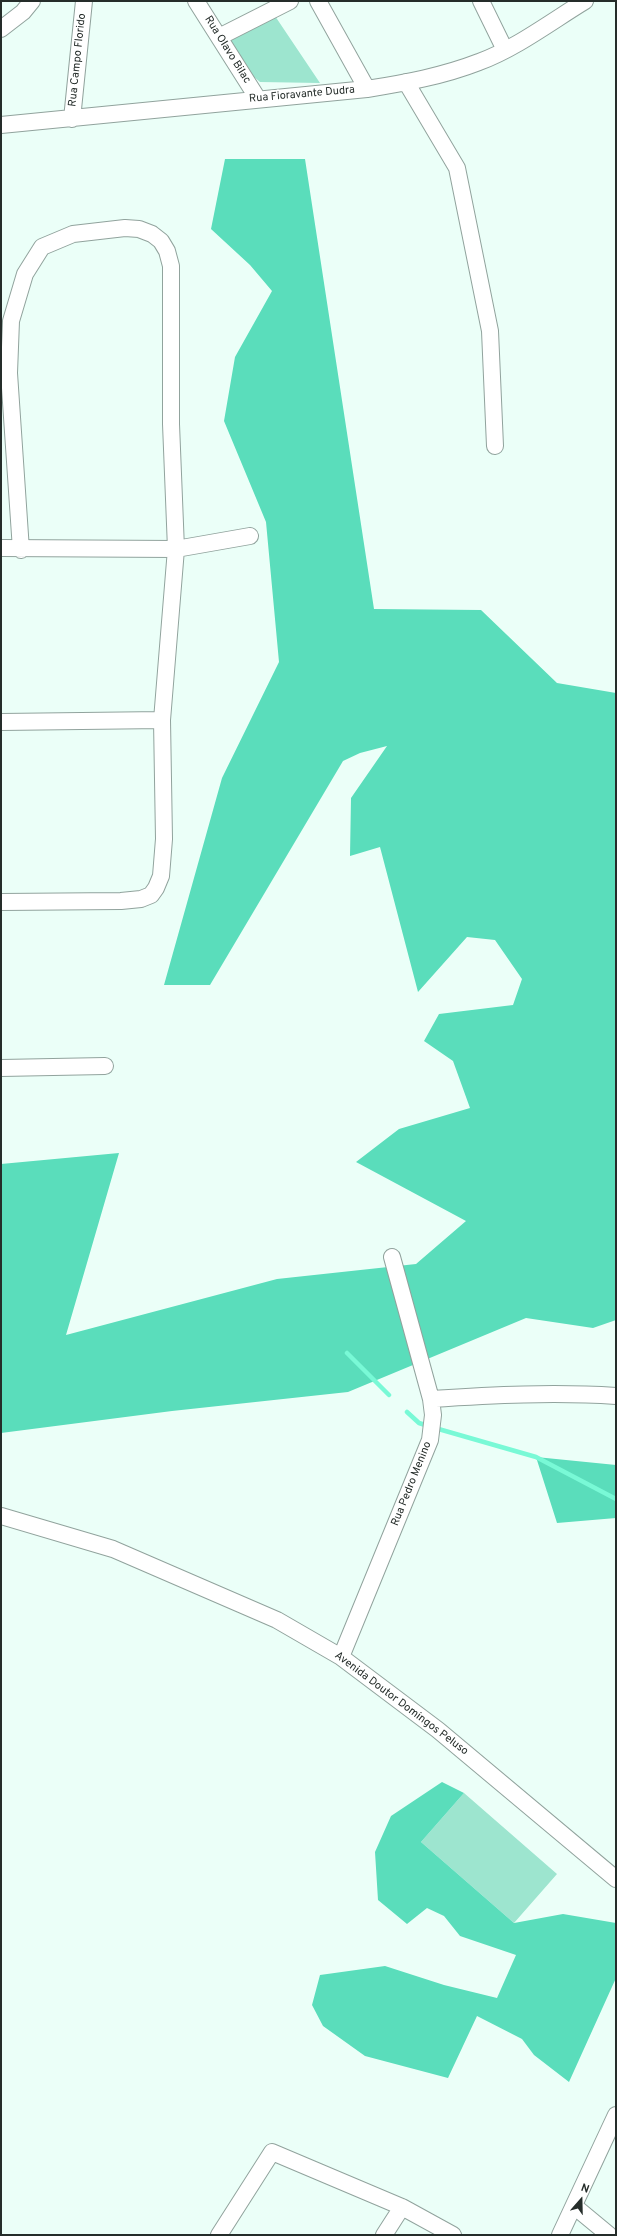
<!DOCTYPE html>
<style>
body{margin:0}
#map{position:relative;width:617px;height:2236px;overflow:hidden;background:#ebfff8;font-family:Overpass,sans-serif}
canvas{display:block}
.frame{position:absolute;inset:0;border:2px solid #252d2a;pointer-events:none}
.north{position:absolute;left:561px;top:2180px;width:40px;height:40px;-webkit-text-stroke:3px #fff;paint-order:stroke;rotate:20deg;font-size:11px;font-weight:700;line-height:16px;text-align:center;color:#252d2a}
.north::after{content:'';display:block;margin:auto;width:14px;height:18px;background:#252d2a;clip-path:polygon(50% 0,100% 100%,50% 72%,0 100%)}
</style>
<div id="map">
<canvas width="617" height="2236"></canvas>
<div class="frame"></div>
<div class="north">N</div>
</div>
<script>
const context = document.querySelector('canvas').getContext('2d');
context.lineJoin = 'round';
function fillPath(path, color) {
  context.fillStyle = color;
  context.fill(path, 'evenodd');
}
function trace(path, color, width, dash) {
  context.strokeStyle = color;
  context.lineWidth = width;
  context.lineCap = dash ? 'butt' : 'round';
  context.setLineDash(dash || []);
  context.stroke(path);
}
function write(font, color, halo, rows, align = 'center') {
  context.font = font + ' Overpass,sans-serif';
  context.lineWidth = 3.5;
  context.setLineDash([]);
  context.textBaseline = 'middle';
  context.strokeStyle = halo;
  context.fillStyle = color;
  for (const [text, x, y, turn = 0] of rows) {
    context.save();
    context.translate(x, y);
    context.rotate((+turn || 0) * Math.PI / 180);
    context.textAlign = isNaN(turn) ? turn : align;
    if (halo) context.strokeText(text, 0, 0);
    context.fillText(text, 0, 0);
    context.restore();
  }
}
const green = new Path2D(`
 M273,13L320,83L260,82L246,70L227,43Z
 M464,1793L557,1874L514,1923L421,1842Z`);
const forest = new Path2D(`
 M225,159H305L374,609L481,610L557,683L616,693V1320L593,1328L526,1318L348,1392L172,1411L1,1433V1164L119,1153L66,1335L277,1279L416,1264L466,1221L356,1162L399,1129L470,1108L453,1061L424,1041L439,1014L513,1005L522,979L495,940L467,937L418,992L380,847L350,856L351,798L387,746L360,753L343,761L210,985H164L222,778L279,662L266,522L224,421L235,357L272,291L250,265L211,229Z
 M536,1457L616,1465V1518L557,1523Z
 M442,1782L464,1793L421,1842L514,1923L563,1914L616,1923V1978L569,2082L534,2055L522,2039L477,2016L448,2078L365,2056L323,2026L312,2005L320,1975L385,1966L444,1985L497,1998L516,1955L460,1936L444,1916L427,1908L407,1924L378,1900L375,1852L391,1816Z`);
const stream = new Path2D(`
 M347,1353L389,1395
 M407,1412L419,1423L428,1426
 M435,1428L536,1457L616,1499`);
const minor = new Path2D(`
 M196,1L258,99
 M318,1L367,89
 M481,1L505,50
 M1,29L23,12L32,1
 M219,37L290,1
 M406,82L457,168L490,331L495,446
 M72,119L84,1
 M1,125L367,89C405,83 443,76 479,62C515,49 552,21 585,1
 M1,548L176,549L250,536
 M1,722L162,720
 M1,902L121,901L141,899L151,895L156,888L161,876L164,839L162,720L176,549L171,424V266L167,251L161,241L152,234L139,229L125,228L73,234L42,247L25,274L11,321L9,373L21,550
 M1,1068L105,1066
 M431,1399C493,1395 554,1392 616,1396
 M1,1516L113,1549L277,1620L341,1657L438,1730L616,1879
 M341,1657L430,1440L433,1415L431,1399L392,1257
 M574,2206L609,2235
 M219,2235L272,2152L402,2207L453,2235
 M384,2235L402,2207
 M560,2235L616,2115`);
const streetNames = [
 ["Rua Olavo Bilac",227,50,58],
 ["Rua Campo Florido",78,60,-84],
 ["Rua Fioravante Dudra",302,95,-5],
 ["Rua Pedro Menino",412,1484,-68],
 ["Avenida Doutor Domingos Peluso",401,1704,37]
];
fillPath(green, '#9de5cf');
fillPath(forest, '#5addbb');
trace(stream, '#79f9d6', 4.5);
trace(minor, '#91a39d', 18);
trace(minor, '#fff', 16);
write('11px', '#252d2a', '#fff', streetNames);
</script>
